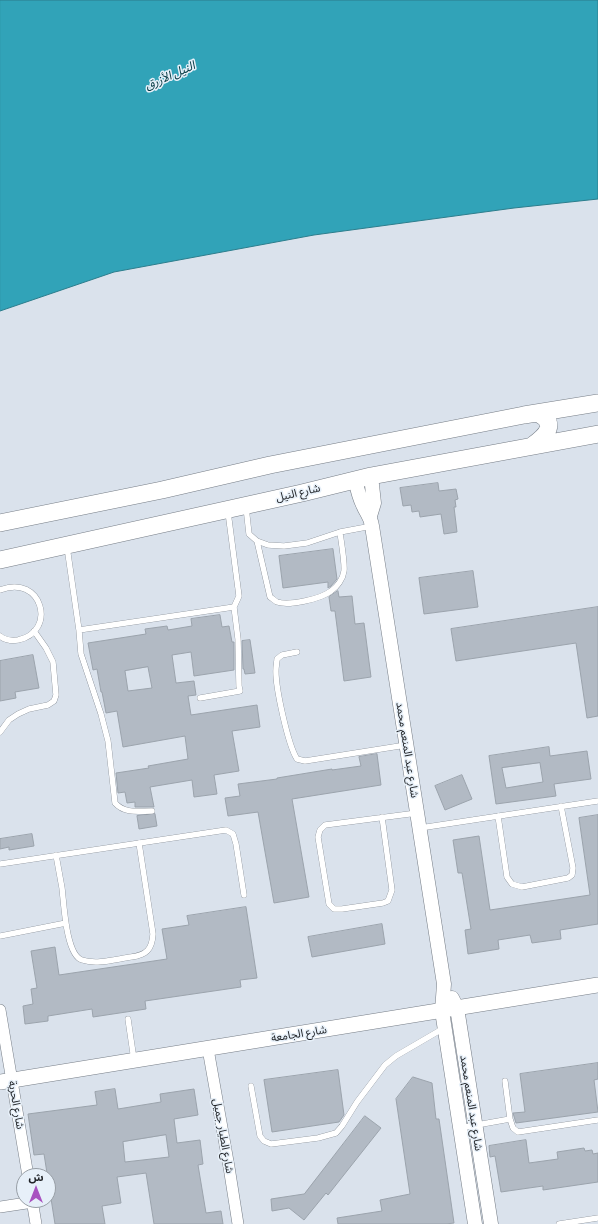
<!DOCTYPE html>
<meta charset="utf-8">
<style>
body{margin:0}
#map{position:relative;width:598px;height:1224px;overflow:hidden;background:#dae2ec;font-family:Cabin,"Noto Sans Arabic",sans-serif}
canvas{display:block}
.north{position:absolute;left:16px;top:1168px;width:40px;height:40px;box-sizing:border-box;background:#e7f0f9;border:1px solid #979ea5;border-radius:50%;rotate:0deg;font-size:11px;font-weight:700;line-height:16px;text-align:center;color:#202327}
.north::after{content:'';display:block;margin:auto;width:14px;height:18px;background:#a852c0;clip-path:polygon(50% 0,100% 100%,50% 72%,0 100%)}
</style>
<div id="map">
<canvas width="598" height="1224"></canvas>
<div class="north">ش</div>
</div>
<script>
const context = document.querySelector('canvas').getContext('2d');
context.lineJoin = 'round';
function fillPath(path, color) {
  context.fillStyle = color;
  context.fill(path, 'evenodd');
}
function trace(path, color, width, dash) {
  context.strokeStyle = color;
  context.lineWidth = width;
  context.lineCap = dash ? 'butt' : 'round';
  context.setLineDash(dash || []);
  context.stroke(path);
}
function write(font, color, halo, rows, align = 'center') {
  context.font = font + ' Cabin,"Noto Sans Arabic",sans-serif';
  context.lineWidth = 3;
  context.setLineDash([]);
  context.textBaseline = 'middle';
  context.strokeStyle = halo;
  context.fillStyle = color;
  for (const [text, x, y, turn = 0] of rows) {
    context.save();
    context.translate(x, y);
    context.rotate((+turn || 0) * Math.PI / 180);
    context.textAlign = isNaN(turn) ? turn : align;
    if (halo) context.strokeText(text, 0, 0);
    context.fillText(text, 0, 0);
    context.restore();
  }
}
const water = new Path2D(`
 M0,0H598V199L514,208L314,235L114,272L0,311Z`);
const building = new Path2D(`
 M438,483L439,491L456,489L458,499L455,500L456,507H454L457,532L444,534L441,514L420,517L419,511L412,512L411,505L403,506L400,488Z
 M333,549L337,579L331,586L328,588V582L283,588L279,556Z
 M473,571L478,607L424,614L419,578Z
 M338,591L339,597L352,596L355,624L364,623L371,677L344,681L335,611H331L329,597Z
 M598,607V716L587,718L576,643L456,661L451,629Z
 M220,615L222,627L229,626L232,642H234V670L194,676L191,652L172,655L176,683L194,681L196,695L188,696L191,715L257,705L260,727L232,731L239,771L214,775L217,794L194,797L192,780L150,787L154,807H135V802L127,803L125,792L118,793L116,773L149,768L148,766L188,759L185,736L123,747L117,711L106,713L102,692H101L97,669L93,670L88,643L146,634L145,629L167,626L168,630L192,626L191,619ZM148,667L152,688L128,691L125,671Z
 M250,640L255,673L245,674L244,669H243L242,641Z
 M33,655L39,688L15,692L16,698L0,701V661Z
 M549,747L550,756L587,751L591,779L554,784L556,796L496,804L489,756ZM540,763L543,782L506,788L502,768Z
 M377,754L381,785L292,799L309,897L274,903L258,812L228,816L225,798L240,796L238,784L277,779V778L332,769V770L361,766L359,757Z
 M462,775L472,799L445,810L435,786Z
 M155,814L157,826L139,829L137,816Z
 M598,815V924L560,930L561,939L532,943L530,935L498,940L499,949L468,954L465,930L471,929L462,873H458L453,840L479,836L490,910L590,895L579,818Z
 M32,834L34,846L9,850V847L0,849V839Z
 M246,907L257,978L240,980L241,987L145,1001L146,1009L93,1017L92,1009L48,1016V1021L25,1024L23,1006L33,1004L31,989L37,988L31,951L55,947L59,975L167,959L162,929L189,925L187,916Z
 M382,924L385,944L312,957L308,937Z
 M598,1063V1079L594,1080L598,1112L516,1123L513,1113L525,1112L520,1074Z
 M338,1070L344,1115L339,1122L272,1132L264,1080Z
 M413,1077L432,1083L436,1119H439L454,1223L446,1224H338L337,1218L382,1211L380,1200L410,1194L396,1099Z
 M115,1089L118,1109L161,1102L160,1094L194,1089L198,1115L174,1119L177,1143L200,1140L203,1164L198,1165L206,1213L221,1211L223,1224H154L146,1173L117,1177L121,1203L102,1206L105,1224H55L44,1154L34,1155L28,1114L97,1105L95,1092ZM166,1135L169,1157L125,1162L123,1142Z
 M365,1116L381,1128L328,1195L326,1193L304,1220L289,1208L272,1211L271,1199L304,1194Z
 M526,1140L529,1163L558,1159L557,1152L584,1148L585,1151L592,1150L593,1154L598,1153V1182L543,1190V1186L501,1192L495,1156L490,1157L489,1146Z`);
const service = new Path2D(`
 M246,507L249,534L257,541L268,545L284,546L307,543L340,532L372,526
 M257,541L270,597C272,598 275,601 277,602C289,606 321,599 331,591C337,587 343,579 344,571C345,563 341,541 340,532
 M67,547L79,630L81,654L101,714L108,741L115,803C125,814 138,811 152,811
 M0,590C42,573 58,632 18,640C12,641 5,640 0,636
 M79,630L234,607
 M297,652L282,655L277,659C277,662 276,666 276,669C275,686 288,745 297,759L305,761L406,745
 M200,698L240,691L239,686L238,639L234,607L239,596L228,512
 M0,732L9,720L18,714L29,709L48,705L54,701L56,695L53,662L46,648L34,631
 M498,816L507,877L512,884L522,887L568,878L572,875L573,868L561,806
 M382,817L392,890L388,901L383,903L342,909H334L329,904L318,837L320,830L325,825L417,813
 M420,828L598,801
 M56,855C58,866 60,877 62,888C64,904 66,955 82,960C97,965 116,959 131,957C147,955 152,949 153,934L139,843
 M0,864L226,830L233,834L236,844L244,895
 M0,936L66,923
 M128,1019L134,1060
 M505,1081L510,1119L513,1128L518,1132L598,1120
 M251,1086L260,1136L264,1141L271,1144L318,1138L336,1133L342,1126L357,1102L385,1065L396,1056L444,1028
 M460,1128L510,1119
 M559,1224L598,1218`);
const minor = new Path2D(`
 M0,1010L28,1176
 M208,1049L229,1167L238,1224
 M32,1200L36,1224
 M0,1207L33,1202`);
const tertiary = new Path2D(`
 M355,479C357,488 359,497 363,505C367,515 370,514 372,526L444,984L442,1011L475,1224
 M370,516L374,503L371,476
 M452,998L457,1008L491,1224`);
const secondary = new Path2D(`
 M0,1082L598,985`);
const primary = new Path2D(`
 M533,445C547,435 558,423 537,413
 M0,523L162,490L270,465L524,415L598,403
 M0,560L302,493L371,476L598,434`);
const streetNames = [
 ["شارع النيل",298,493,-13],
 ["شارع عبد المنعم محمد",407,750,81],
 ["شارع الجامعة",299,1034,-9],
 ["شارع عبد المنعم محمد",471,1103,81],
 ["شارع الحرية",16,1105,80],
 ["شارع الطيار جميل",223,1136,80]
];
const waterNames = [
 ["النيل الأزرق",170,76,-24]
];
fillPath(water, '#31a3b8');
trace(water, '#2c7d8c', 1);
fillPath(building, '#b2bac4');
trace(building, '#9ba3ac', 1);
trace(service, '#767d86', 6);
trace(minor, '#767d86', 12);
trace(tertiary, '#767d86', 15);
trace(secondary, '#767d86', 16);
trace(primary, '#767d86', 18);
trace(service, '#fff', 5.5);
trace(minor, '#fff', 11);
trace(tertiary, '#fff', 14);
trace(secondary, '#fff', 15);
trace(primary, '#fff', 17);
write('11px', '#202327', '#e7f0f9', streetNames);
write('italic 12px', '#013740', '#e7f0f9', waterNames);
</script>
